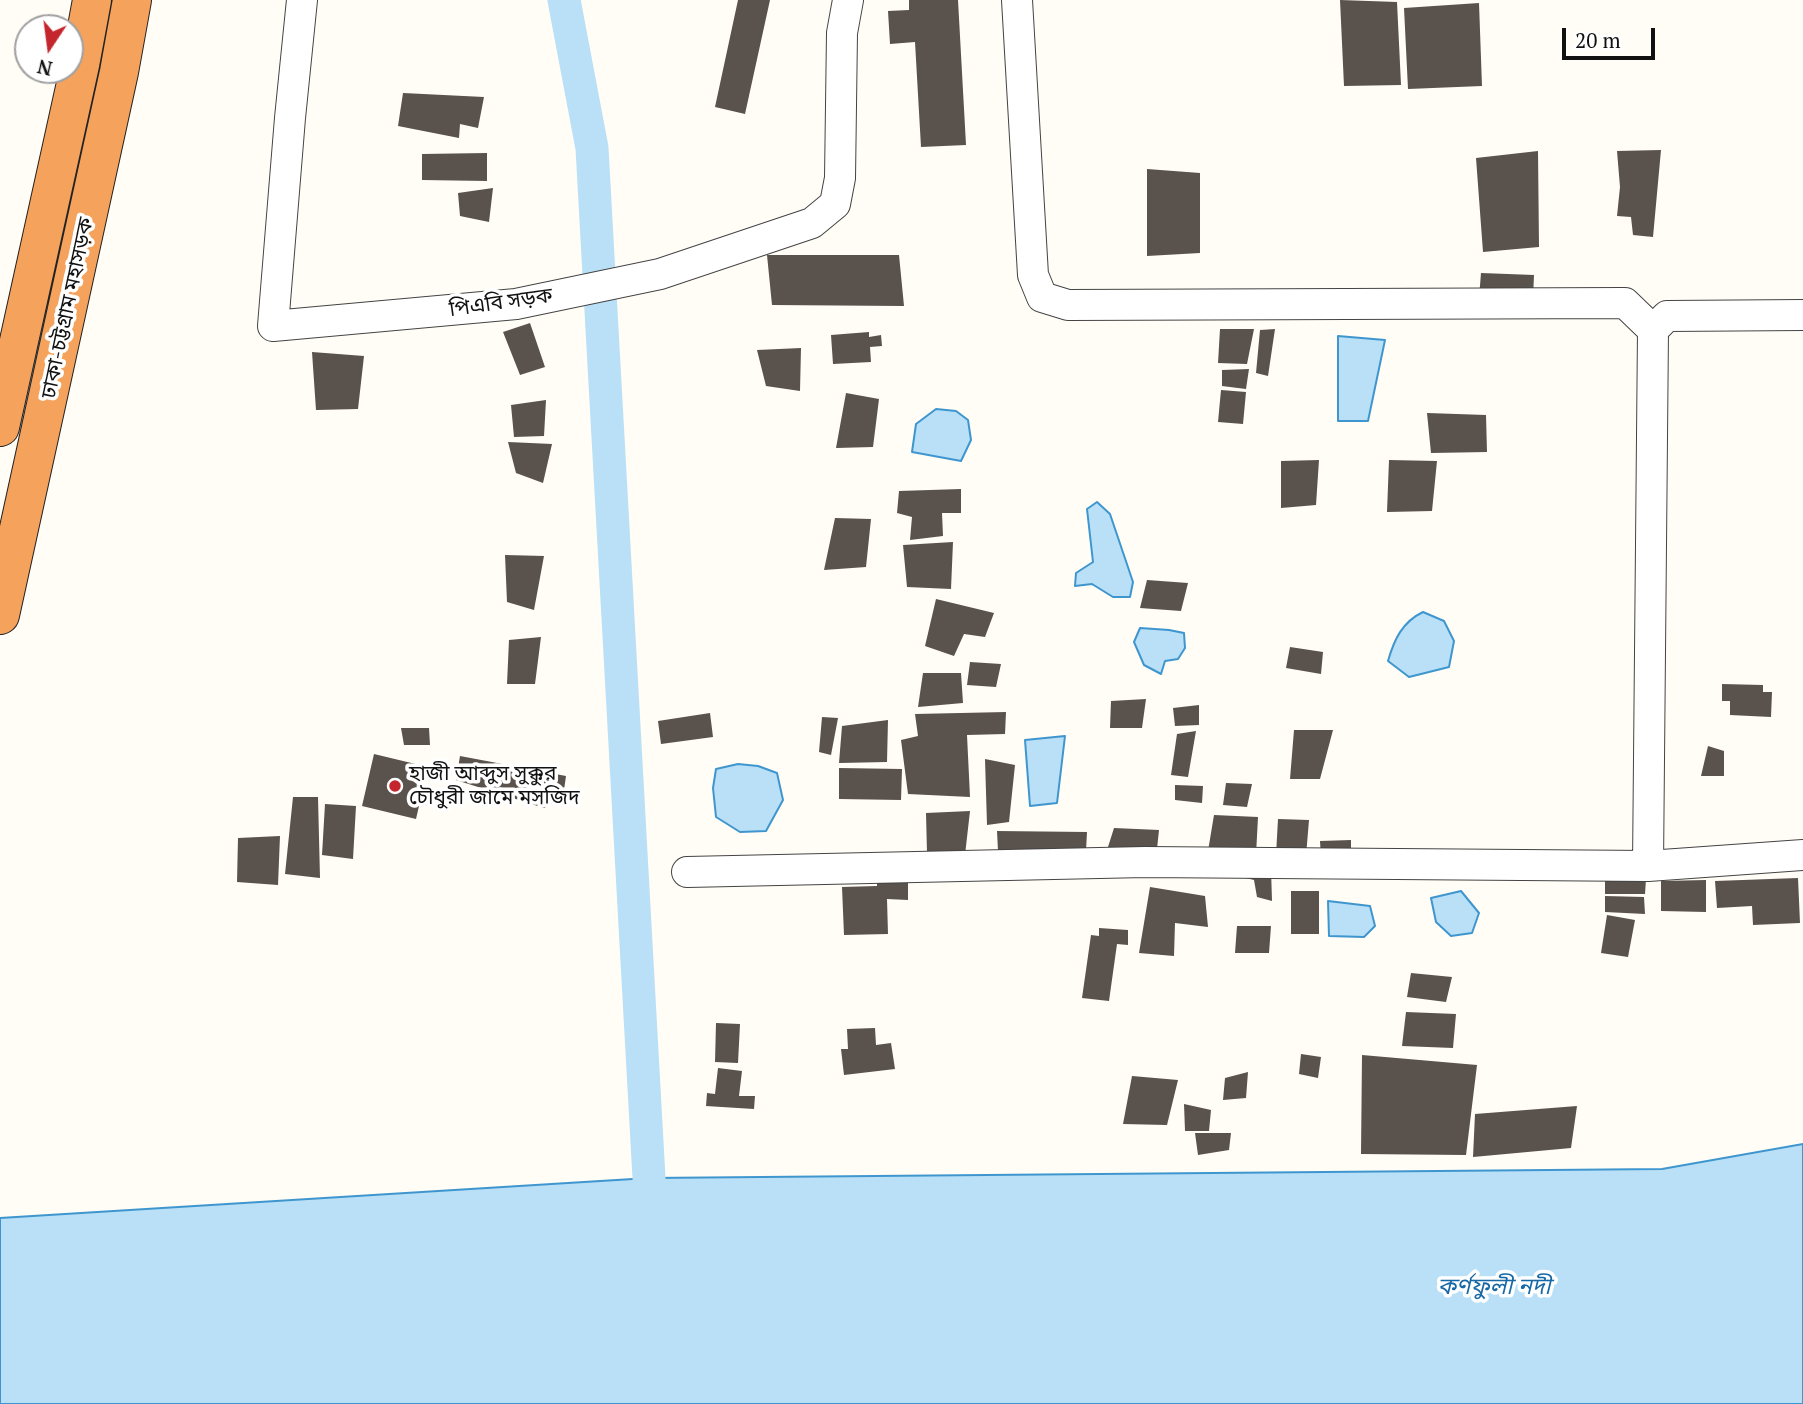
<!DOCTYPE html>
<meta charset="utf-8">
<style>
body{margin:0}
#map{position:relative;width:1803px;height:1404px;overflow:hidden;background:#fffdf5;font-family:"PT Serif",serif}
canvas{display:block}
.north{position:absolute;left:14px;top:14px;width:70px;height:70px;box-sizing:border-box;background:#fff;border:2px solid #a0a0a0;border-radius:50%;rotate:193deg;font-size:19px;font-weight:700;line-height:28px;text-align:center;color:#111}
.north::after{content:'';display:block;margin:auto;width:24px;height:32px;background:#c4262e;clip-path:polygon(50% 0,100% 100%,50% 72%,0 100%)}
.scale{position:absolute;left:1562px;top:28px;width:93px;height:32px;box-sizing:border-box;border:4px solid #111;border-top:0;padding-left:9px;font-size:21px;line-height:24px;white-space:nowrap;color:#111;-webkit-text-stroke:5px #fff;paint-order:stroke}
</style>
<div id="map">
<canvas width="1803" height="1404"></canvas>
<div class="north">N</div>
<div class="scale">20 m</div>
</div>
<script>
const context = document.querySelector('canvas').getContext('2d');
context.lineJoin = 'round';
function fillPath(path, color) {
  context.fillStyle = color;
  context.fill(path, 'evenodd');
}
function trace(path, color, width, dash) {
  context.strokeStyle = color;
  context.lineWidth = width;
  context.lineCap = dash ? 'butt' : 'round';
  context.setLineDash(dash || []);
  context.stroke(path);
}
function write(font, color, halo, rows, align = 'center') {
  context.font = font + ' "PT Serif","Noto Sans Bengali",serif';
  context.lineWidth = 7;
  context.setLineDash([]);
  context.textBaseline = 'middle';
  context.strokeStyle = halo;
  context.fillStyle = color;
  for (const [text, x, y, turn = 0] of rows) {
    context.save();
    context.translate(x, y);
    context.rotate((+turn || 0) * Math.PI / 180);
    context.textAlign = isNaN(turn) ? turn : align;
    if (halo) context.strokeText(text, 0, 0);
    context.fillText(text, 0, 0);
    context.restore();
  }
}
const water = new Path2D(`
 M1338,336L1385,340L1368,421H1338Z
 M936,409L956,411L968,420L971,440L961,461L912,452L916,424Z
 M1097,502L1110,514L1133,582L1130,597H1113L1092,584L1075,586L1076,573L1093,562L1087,509Z
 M1423,612L1444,621L1454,641L1449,667L1409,677L1388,661C1394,640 1402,622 1423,612Z
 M1140,628L1169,630L1184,633L1185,648L1178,659L1165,661L1161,674L1144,665L1134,642Z
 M1065,736L1057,803L1030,806L1025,740Z
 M738,764L758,766L777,773L783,800L766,831L740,832L716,817L713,788L716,769Z
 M1461,891L1479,913L1472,933L1451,936L1436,922L1431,898Z
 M1328,901L1370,906L1375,926L1364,937L1329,936Z
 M1803,1144V1404H0V1218L649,1178L1662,1169Z`);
const canal = new Path2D(`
 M564,0L592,148L649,1178`);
const building = new Path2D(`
 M738,0H770L745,114L715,107Z
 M909,0H958L966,145L921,147L915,42L890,44L888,11L909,10Z
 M1340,0L1397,2L1401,85L1344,86Z
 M1479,3L1482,86L1408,89L1404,8Z
 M403,93L484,97L478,128L460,124L459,138L398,126Z
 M1661,150L1653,237L1633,235L1631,217L1617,216L1620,187L1617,151Z
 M1538,151L1539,247L1483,252L1476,158Z
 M487,153V181L422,180V154Z
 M1147,169L1200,173V253L1147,256Z
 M493,188L489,222L460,216L458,193Z
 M767,255H899L904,306L772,305Z
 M1481,273L1534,275L1533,298H1479Z
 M530,323L545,367L520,375L503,332Z
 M1220,329H1254L1247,364L1218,363Z
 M1275,329L1268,376L1256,373L1260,330Z
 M869,332V337L881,335L882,346L870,347L871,362L833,364L831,335Z
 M801,348L800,391L766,386L757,350Z
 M312,352L364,356L358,409L316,410Z
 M1249,369L1246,389L1222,386V370Z
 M1221,390L1246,392L1243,424L1218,422Z
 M846,393L879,399L873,447L836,448Z
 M546,400L544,436L514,437L511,405Z
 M1427,413L1486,415L1487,452L1431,453Z
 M508,442L552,444L543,483L516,473Z
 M1319,460L1316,505L1281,508V461Z
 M1389,460L1437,461L1432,511L1387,512Z
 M961,489V513H942L943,536L910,540L912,517L897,513L899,491Z
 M835,518L871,519L866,567L824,570Z
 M953,542L951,589L907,587L903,545Z
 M505,555L544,556L534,610L507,602Z
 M1147,580L1188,583L1181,611L1140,608Z
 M936,599L994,613L985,637L964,634L954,656L925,646Z
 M541,637L535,684H507L509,640Z
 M1290,647L1323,652L1321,674L1286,668Z
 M970,662L1001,664L996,687L967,685Z
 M923,673H961L963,703L918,707Z
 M1722,684L1763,685V692H1772L1771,717L1730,715V701H1722Z
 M1146,699L1142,728H1110L1111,701Z
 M1199,705V725L1175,726L1173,708Z
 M1006,712L1005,734L967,735L970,797L908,794L901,740L918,736L915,714Z
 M710,713L713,737L661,744L658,721Z
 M822,717L838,718L831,755L819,752Z
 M888,720L887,762L839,763L842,726Z
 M401,728H429L430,745H404Z
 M1294,730H1333L1320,779H1290Z
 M1196,731L1188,777L1171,775L1177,734Z
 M1708,746L1724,751V776H1701Z
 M374,754L428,767L416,819L362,806Z
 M460,756L566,776L563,797L544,808L456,780Z
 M985,759L1015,765L1009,822L987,825Z
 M839,768L902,769L901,800L839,799Z
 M1226,783L1252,784L1247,807L1223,805Z
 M1175,785L1203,786L1202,803L1175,800Z
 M293,797H318L320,878L285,874Z
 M325,804L356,806L353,859L322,855Z
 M970,811L965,855L927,853L926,813Z
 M1214,815L1258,817L1256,855L1208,851Z
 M1278,819L1309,820L1306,856L1276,855Z
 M1114,828L1159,830L1157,849L1108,847Z
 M997,831L1087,832L1086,851H998Z
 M280,836L278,885L237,882L238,838Z
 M1351,840V856L1321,858L1320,841Z
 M1271,869L1272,901L1257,897L1254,880L1242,877Z
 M1605,877L1646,879L1645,894H1605Z
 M1798,878L1800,923L1753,925L1752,906L1717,908L1715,881Z
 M877,880H908V900L887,899L888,934L844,935L842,887L877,886Z
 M1706,880V912L1661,911V881Z
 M1150,887L1205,896L1208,927L1175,923L1174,956L1139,953Z
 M1291,891H1319V934H1291Z
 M1605,896L1644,897L1645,914L1605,912Z
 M1607,915L1635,920L1628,957L1601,953Z
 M1237,926H1271L1269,953H1235Z
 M1099,928L1128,930V945L1117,944L1109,1001L1082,998L1091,935L1099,936Z
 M1411,973L1452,977L1446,1002L1407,997Z
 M1406,1012L1456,1014L1453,1048L1402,1046Z
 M716,1023L740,1024L738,1063L715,1062Z
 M875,1028L876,1045L891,1043L895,1069L844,1075L841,1049H848L847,1029Z
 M1301,1054L1321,1057L1318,1078L1299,1074Z
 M1362,1055L1477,1065L1466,1155L1361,1154Z
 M718,1068L742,1071L739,1096H755L754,1109L706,1106L707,1093L715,1094Z
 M1248,1072L1246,1098L1223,1100L1225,1078Z
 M1132,1076L1178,1080L1167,1125L1123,1124Z
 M1184,1104L1211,1110L1209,1131H1185Z
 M1577,1106L1571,1148L1473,1157L1475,1114Z
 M1195,1133H1231L1229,1150L1198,1155Z`);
const street = new Path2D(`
 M302,0L290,118L273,326L516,304L660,274L812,223L835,204L840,178L842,33L848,0
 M1017,0L1033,275L1042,297L1068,305L1625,303L1653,330L1648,866
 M1653,330L1667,316L1803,315
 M687,872L1145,862L1648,866L1803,855`);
const highway = new Path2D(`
 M0,427L80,65L92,0
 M0,615L119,72L132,0`);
const markers = [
 [395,786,7,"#c4262e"]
];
const streetNames = [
 ["পিএবি সড়ক",501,303,-8],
 ["ঢাকা-চট্টগ্রাম মহাসড়ক",68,308,-78]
];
const poiNames = [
 ["হাজী আব্দুস সুক্কুর",409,774],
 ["চৌধুরী জামে মসজিদ",409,798]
];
const waterNames = [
 ["কর্ণফুলী নদী",1494,1287]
];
fillPath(water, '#b9e0f7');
trace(water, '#3f96cf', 2);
trace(canal, '#b9e0f7', 33);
fillPath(building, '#5a524d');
trace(street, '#444', 32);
trace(highway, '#222', 40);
trace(street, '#fff', 30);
trace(highway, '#f5a25d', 38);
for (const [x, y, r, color] of markers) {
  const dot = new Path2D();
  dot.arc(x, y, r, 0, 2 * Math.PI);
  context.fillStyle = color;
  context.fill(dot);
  trace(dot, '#fff', 2.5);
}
write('21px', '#111', '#fff', streetNames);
write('21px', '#111', '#fff', poiNames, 'left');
write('italic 23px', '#1768a6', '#fff', waterNames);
</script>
